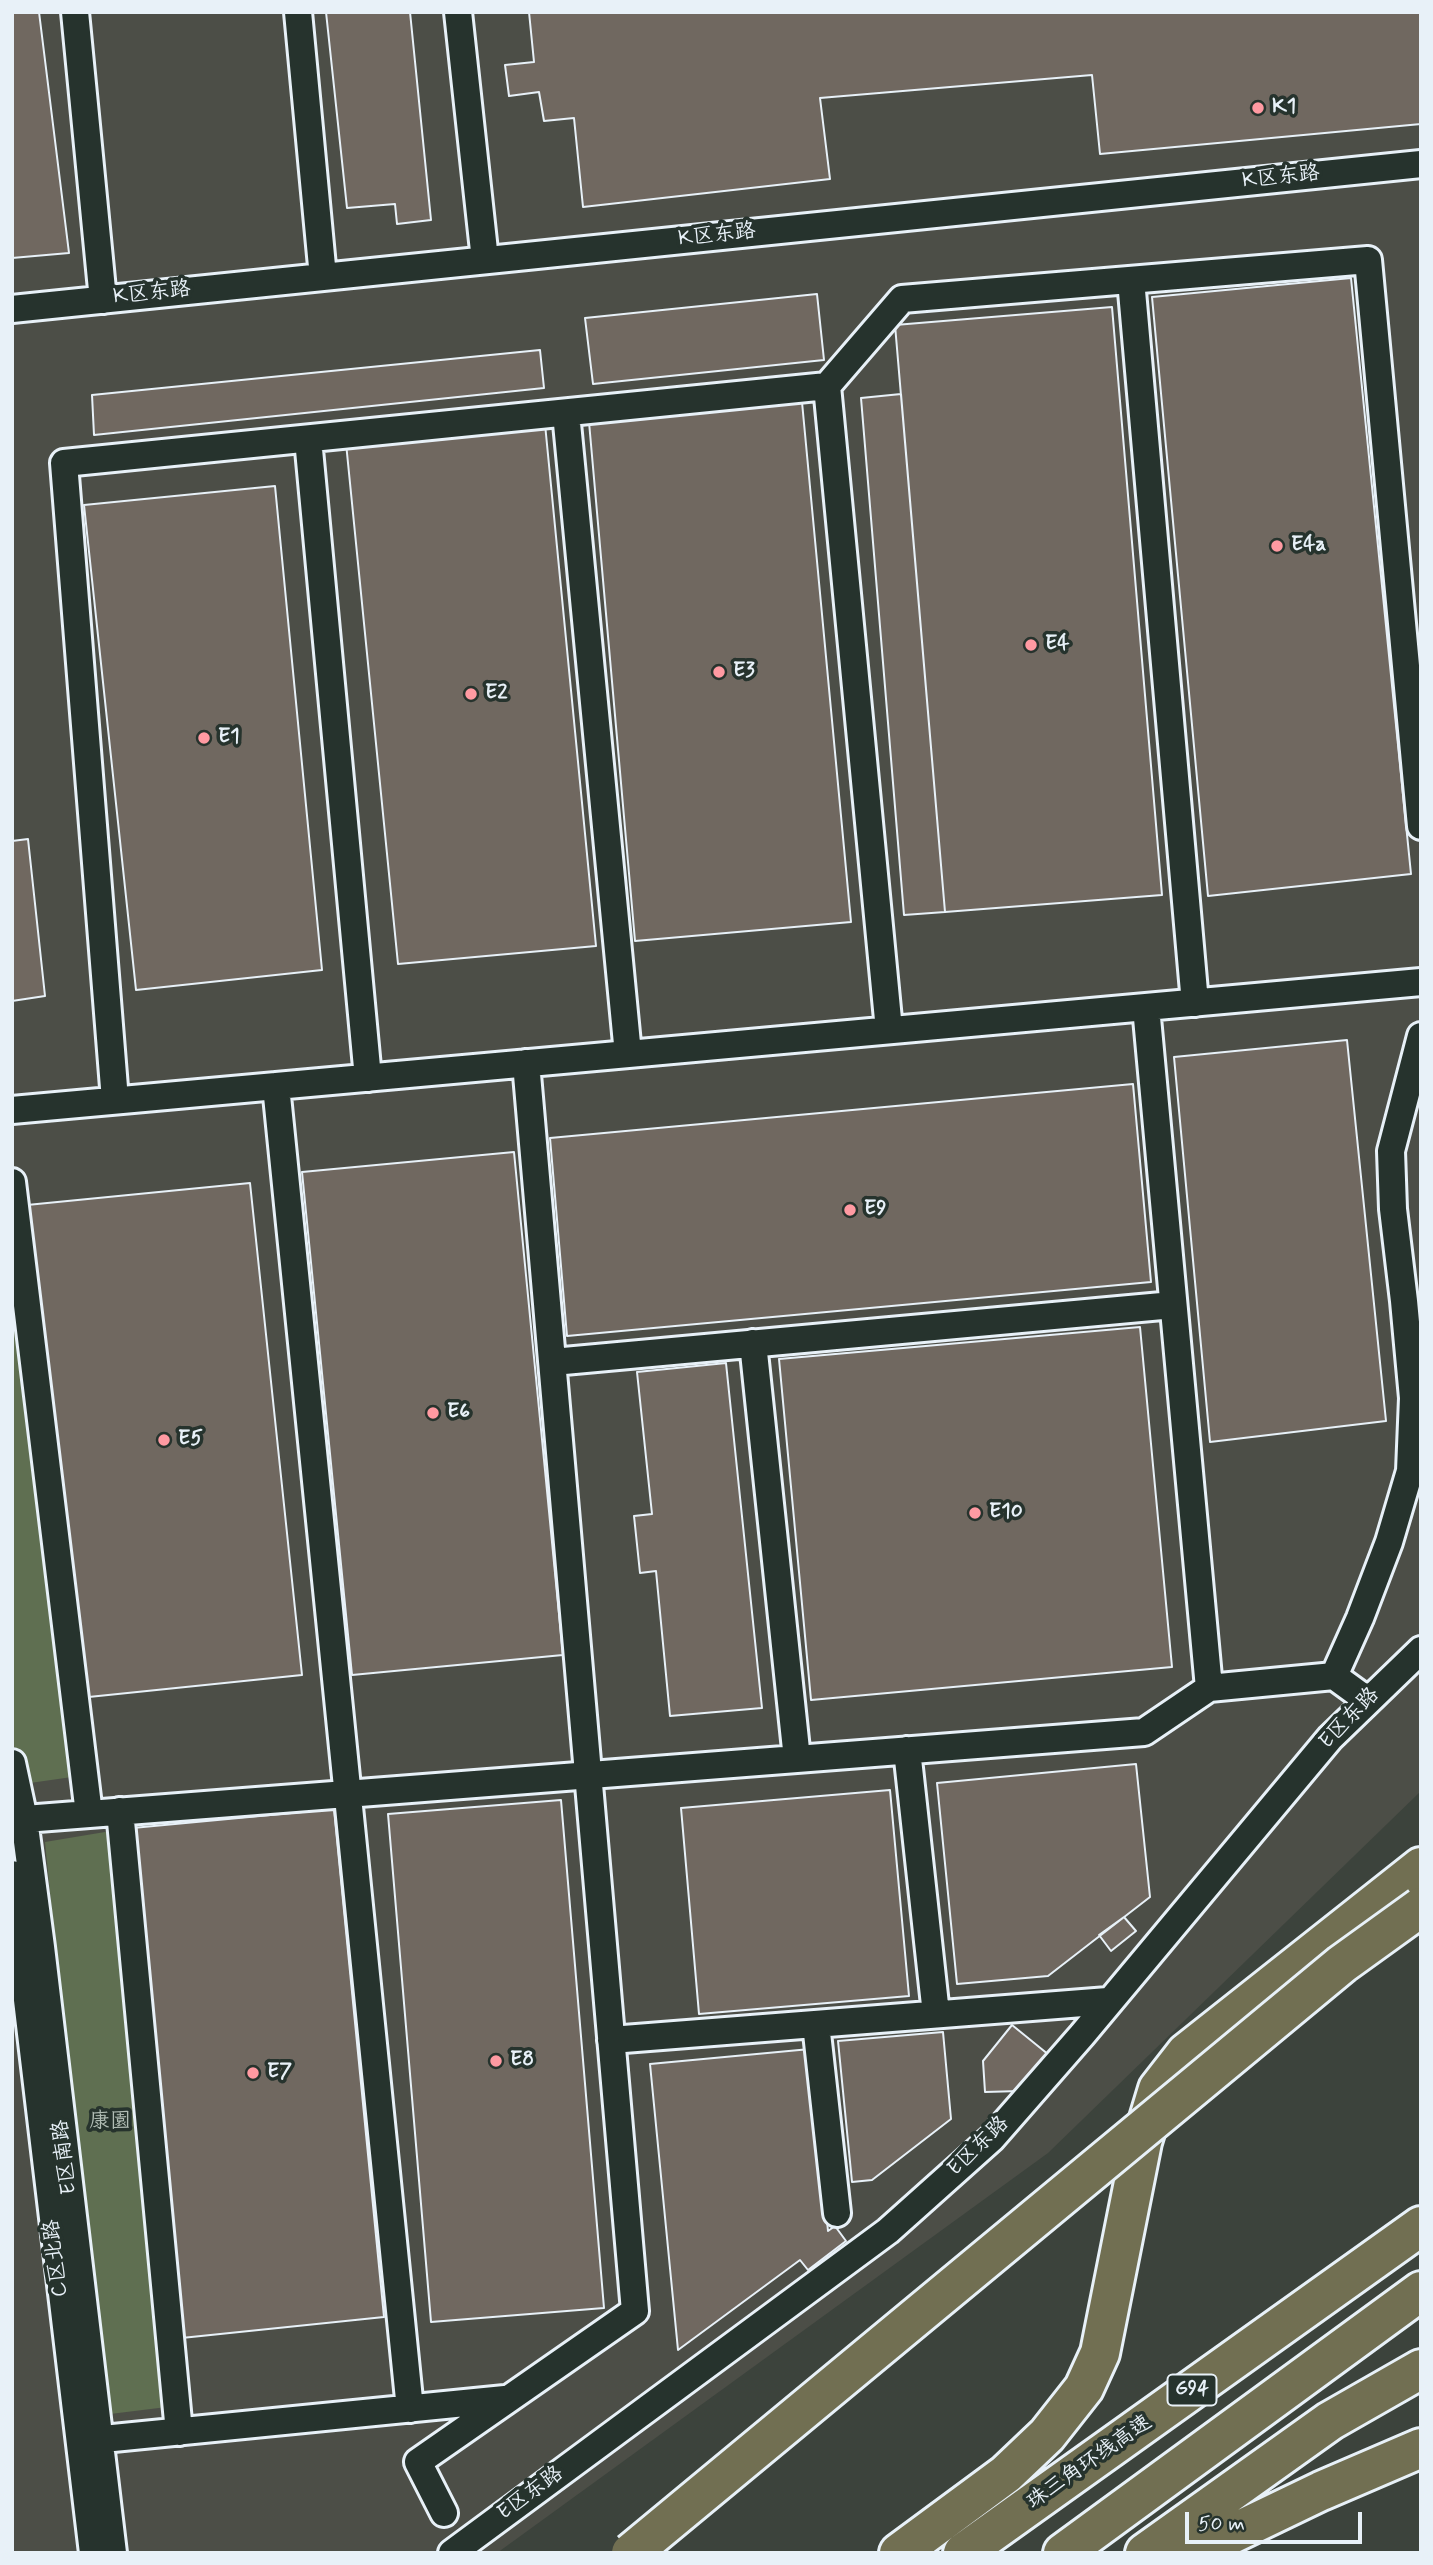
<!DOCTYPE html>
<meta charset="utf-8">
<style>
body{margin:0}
#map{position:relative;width:1433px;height:2565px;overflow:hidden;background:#3c433c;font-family:Mynerve,sans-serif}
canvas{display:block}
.frame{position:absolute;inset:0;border:14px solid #e8f1f8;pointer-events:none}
.scale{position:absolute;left:1185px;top:2512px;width:177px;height:32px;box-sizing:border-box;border:4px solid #e8f1f8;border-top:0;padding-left:9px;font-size:21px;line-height:24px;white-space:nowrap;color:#e8f1f8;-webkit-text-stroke:5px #26332d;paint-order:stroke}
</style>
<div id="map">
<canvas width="1433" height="2565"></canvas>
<div class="frame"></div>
<div class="scale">50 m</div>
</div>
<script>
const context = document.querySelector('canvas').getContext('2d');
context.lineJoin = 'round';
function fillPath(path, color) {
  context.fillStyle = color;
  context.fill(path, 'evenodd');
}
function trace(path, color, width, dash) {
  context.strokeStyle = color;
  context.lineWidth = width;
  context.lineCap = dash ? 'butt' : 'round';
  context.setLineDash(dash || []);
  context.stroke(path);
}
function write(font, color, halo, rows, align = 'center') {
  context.font = font + ' Mynerve,"LXGW WenKai TC",sans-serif';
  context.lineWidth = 7;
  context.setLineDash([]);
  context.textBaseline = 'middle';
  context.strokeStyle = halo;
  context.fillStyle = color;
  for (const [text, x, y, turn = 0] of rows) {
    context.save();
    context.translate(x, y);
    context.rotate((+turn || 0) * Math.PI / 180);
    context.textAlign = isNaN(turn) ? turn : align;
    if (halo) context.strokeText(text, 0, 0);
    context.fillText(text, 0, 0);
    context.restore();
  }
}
const built = new Path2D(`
 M12,12H1421V1791L1048,2153L497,2553H12Z`);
const green = new Path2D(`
 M12,1248L79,1776L23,1784L22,1787L12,1736Z
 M117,1830L175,2406L102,2415L45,1842Z`);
const building = new Path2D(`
 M12,12H39L69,253L12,258Z
 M326,12H410L431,220L397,224L395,204L347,208Z
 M529,12H1421V124L1100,154L1092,75L820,98L830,179L583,207L574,118L544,121L539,92L509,96L505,65L534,62Z
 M1351,278L1411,874L1208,896L1152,297Z
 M817,294L824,360L593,384L585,318Z
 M1112,307L1162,895L945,912L895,325Z
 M540,350L544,388L94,435L92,395Z
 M901,394L945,912L904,915L861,398Z
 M802,402L851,922L635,941L589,422Z
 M545,424L596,946L398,964L346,443Z
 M275,486L322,970L136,990L84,505Z
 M28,839L45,996L12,1001V841Z
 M1347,1040L1386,1421L1210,1442L1174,1057Z
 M1133,1084L1151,1282L567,1336L550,1138Z
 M514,1152L563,1655L352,1675L302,1172Z
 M250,1183L302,1675L79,1698L27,1205Z
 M1140,1327L1172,1667L811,1700L779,1359Z
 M726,1363L762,1708L670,1716L656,1571L640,1573L634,1516L652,1514L637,1372Z
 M1136,1764L1150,1897L1048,1976L957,1984L937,1783Z
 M890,1790L909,1996L699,2014L681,1808Z
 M561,1800L604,2308L431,2322L388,1814Z
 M334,1809L384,2317L172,2339L122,1829Z
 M1124,1917L1136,1931L1111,1951L1099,1935Z
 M1012,2025L1049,2055L1020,2091L985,2092L983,2061Z
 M943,2032L951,2119L872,2180L852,2182L838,2041Z
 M810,2049L828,2231L835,2226L846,2241L808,2270L800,2260L678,2350L650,2064Z`);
const minor = new Path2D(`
 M75,12L103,300
 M298,12L323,277
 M458,12L485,260
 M1131,280L1195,1003
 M12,309L1421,164
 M827,386L889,1030
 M566,413L628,1054
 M308,439L368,1078
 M1146,1007L1209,1688
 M276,1086L410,2409
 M115,1100L64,463L827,386L902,299L1368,260L1421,826
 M12,1110L1421,982
 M12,1182L89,1814
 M753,1343L797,1759
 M553,1362L1173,1305
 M1334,1676L1360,1618L1389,1542L1410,1471L1413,1398L1404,1301L1393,1209L1391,1151L1421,1036
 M907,1750L936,2014
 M12,1763L24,1819L41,1947L113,2553
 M120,1811L179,2432
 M12,1820L1144,1732L1209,1688L1334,1676L1367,1700
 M12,1874L93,2553
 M816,2024L837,2213
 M611,2040L1108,2001
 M83,2441L505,2399
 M444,2513L418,2462L635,2311L526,1063
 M452,2553L888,2231L992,2138L1082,2035L1330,1738L1421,1650`);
const highway = new Path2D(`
 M899,2553L1006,2474L1047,2435L1084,2388L1100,2353L1142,2142L1158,2089L1186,2053L1421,1867
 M963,2553L1421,2226
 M1063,2553L1421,2291
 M1145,2553L1330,2421L1421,2369
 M1192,2553L1321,2491L1421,2448`);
const highwayBridge = new Path2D(`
 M631,2553L1342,1964L1421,1907`);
const markers = [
 [1258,108,7,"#ff9aa2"],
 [1277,546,7,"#ff9aa2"],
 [1031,645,7,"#ff9aa2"],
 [719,672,7,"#ff9aa2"],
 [471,694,7,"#ff9aa2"],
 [204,738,7,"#ff9aa2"],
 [850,1210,7,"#ff9aa2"],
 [433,1413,7,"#ff9aa2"],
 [164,1440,7,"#ff9aa2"],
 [975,1513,7,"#ff9aa2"],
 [496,2061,7,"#ff9aa2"],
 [253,2073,7,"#ff9aa2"]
];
const shields = [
 [1192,2390,49]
];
const shieldNames = [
 ["G94",1192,2390]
];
const poiNames = [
 ["K1",1272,108],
 ["E4a",1291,546],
 ["E4",1045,645],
 ["E3",733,672],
 ["E2",485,694],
 ["E1",218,738],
 ["E9",864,1210],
 ["E6",447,1413],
 ["E5",178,1440],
 ["E10",989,1513],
 ["E8",510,2061],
 ["E7",267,2073]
];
const streetNames = [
 ["K区东路",1281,178,-6],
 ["K区东路",717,236,-6],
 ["K区东路",152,294,-6],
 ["E区东路",1350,1719,-46],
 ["E区东路",979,2147,-44],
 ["E区南路",66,2157,-97],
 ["C区北路",57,2258,-97],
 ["珠三角环线高速",1090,2463,-35],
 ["E区东路",531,2494,-36]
];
const parkNames = [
 ["康園",110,2123]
];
fillPath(built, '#4c4e47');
fillPath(green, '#5f6f51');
fillPath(building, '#706860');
trace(building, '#e8f1f8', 2);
trace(minor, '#e8f1f8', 32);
trace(highway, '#e8f1f8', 44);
trace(minor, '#26332d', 26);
trace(highway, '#716f52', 38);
trace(highwayBridge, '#e8f1f8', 44, []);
trace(highwayBridge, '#716f52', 38);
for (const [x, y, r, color] of markers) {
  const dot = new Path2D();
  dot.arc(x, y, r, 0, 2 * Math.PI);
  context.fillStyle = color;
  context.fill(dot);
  trace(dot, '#26332d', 2.5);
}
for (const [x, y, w] of shields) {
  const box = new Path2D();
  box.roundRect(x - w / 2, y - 15.5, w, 31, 5);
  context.fillStyle = '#26332d';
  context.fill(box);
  trace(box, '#e8f1f8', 2);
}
write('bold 19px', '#e8f1f8', null, shieldNames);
write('bold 21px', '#e8f1f8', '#26332d', poiNames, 'left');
write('21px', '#e8f1f8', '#26332d', streetNames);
write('21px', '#b1bdb5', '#26332d', parkNames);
</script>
